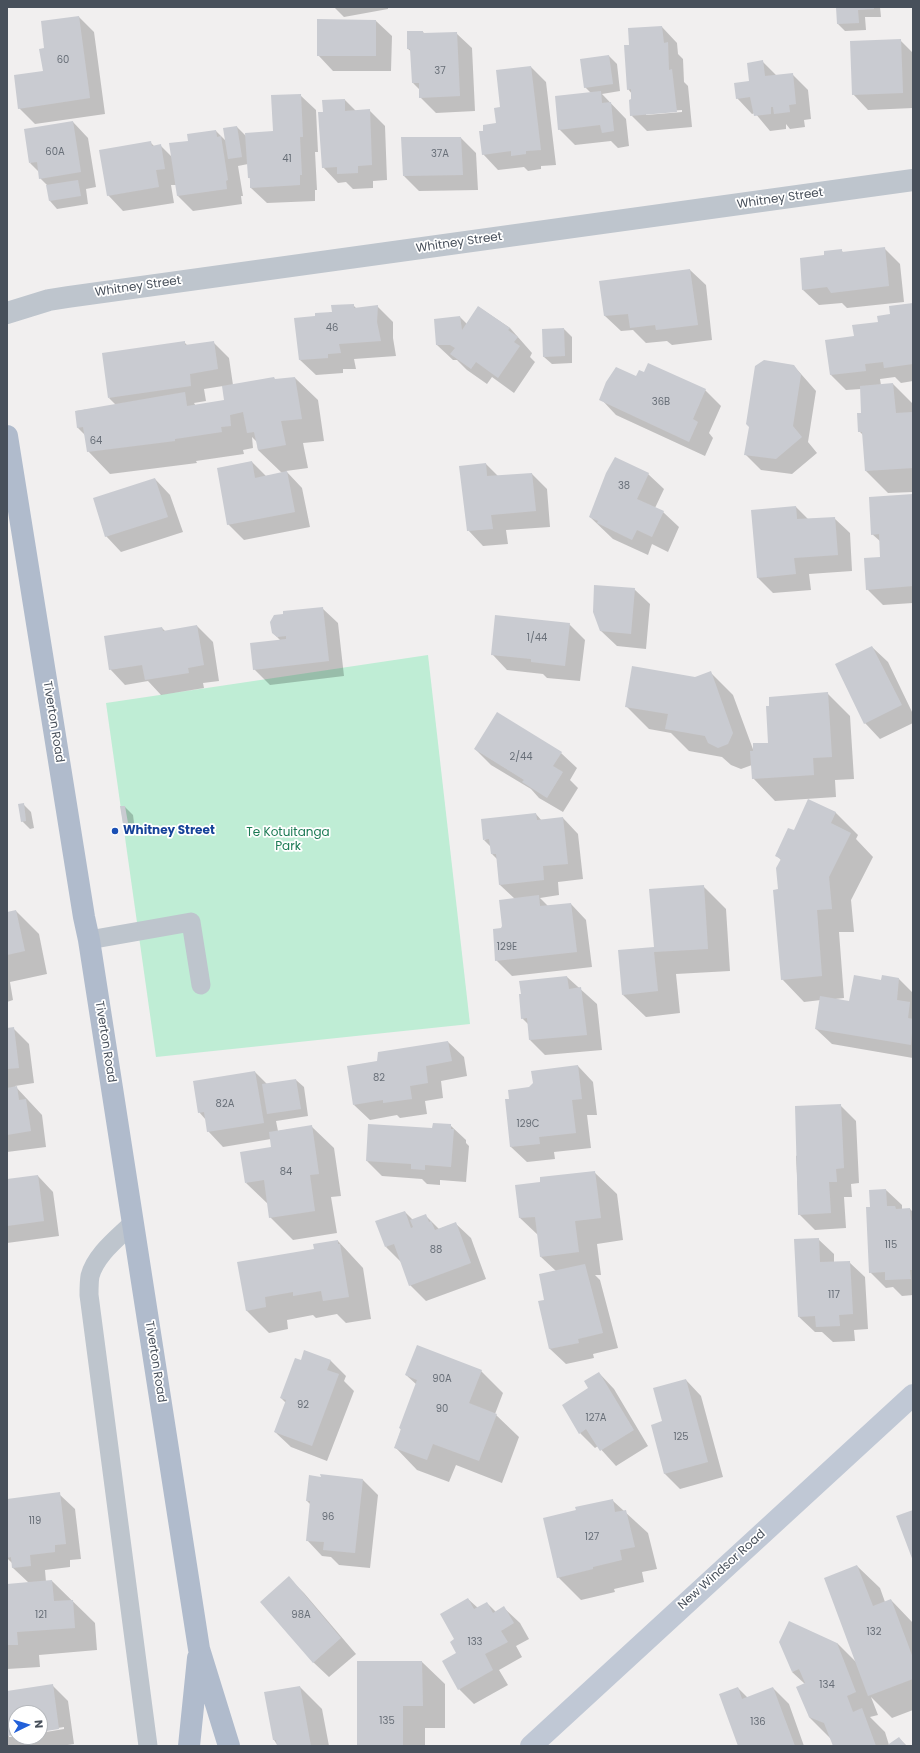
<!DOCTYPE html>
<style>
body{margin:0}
#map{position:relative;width:920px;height:1753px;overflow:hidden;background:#f1efef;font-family:Poppins,sans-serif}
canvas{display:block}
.frame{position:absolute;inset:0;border:8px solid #48505b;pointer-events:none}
.north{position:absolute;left:8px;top:1705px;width:40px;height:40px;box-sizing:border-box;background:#fff;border:1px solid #b6b9bd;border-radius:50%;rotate:85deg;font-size:11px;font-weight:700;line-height:16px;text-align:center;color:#48505b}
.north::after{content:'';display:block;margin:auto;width:14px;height:18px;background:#2260d9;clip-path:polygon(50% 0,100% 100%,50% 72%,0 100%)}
</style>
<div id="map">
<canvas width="920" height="1753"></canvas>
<div class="frame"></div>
<div class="north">N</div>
</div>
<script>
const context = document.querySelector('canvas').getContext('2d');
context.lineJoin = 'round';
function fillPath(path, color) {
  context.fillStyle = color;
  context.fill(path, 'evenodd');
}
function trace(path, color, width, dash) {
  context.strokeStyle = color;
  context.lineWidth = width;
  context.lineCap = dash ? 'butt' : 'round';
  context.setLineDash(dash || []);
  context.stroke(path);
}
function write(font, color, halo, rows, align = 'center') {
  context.font = font + ' Poppins,sans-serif';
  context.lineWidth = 3.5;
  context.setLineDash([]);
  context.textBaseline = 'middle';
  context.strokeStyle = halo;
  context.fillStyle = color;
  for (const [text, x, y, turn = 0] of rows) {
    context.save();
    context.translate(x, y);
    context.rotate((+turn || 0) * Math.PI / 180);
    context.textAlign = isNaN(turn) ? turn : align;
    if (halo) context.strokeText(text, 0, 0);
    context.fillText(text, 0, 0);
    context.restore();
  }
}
const green = new Path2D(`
 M428,655L470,1024L156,1057L106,703Z`);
const shadow = new Path2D(`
 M334,7H388V9L344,17Z
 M837,7H880L881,17H865L866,30L845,31L837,23Z
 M79,17L94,32L105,114L35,124L19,108L44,72L46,48Z
 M318,20L376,21L392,36L391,71H333L318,55Z
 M662,27L677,43L678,54L683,59L684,82L688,86L692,127L647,131L631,115L632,94L628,89L630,46ZM682,110V112L646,115V113Z
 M423,32L425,34L456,33L472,48L475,111L436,113L420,97V90L413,83L412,52L408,49Z
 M900,40L913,53V108L868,110L853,94Z
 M609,56L617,64L620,91L602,94L626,119L629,146L618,148L611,141L575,145L559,129L591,93L585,87Z
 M762,61L777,76L792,74L808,90L811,119L804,120L805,127L790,129L786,124V129L770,131L755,113L752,114L737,98L750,82Z
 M531,67L546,82L556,165L541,166V169L528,171L524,167L498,170L483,154L497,124L501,108Z
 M300,95L316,110L318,152H315L317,190H315V201L267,203L251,188L248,164L238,166L243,196H241L242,204L193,211L178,196L176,185H171L174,203L123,211L108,195L151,143L155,147L161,146L172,157L189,142L216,131L226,141L237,127L247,137L275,132Z
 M345,100L356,111L369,110L385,126L387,180L373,181V188L353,189L346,182L338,183L323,167L324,113Z
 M73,122L88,138L96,187L86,189L88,204L57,209L50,201L47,185L40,178L39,172L30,163Z
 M461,138L476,153L478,190L419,191L404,176Z
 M884,248L900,264L904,302L847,308L842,303L819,305L803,290L825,255L841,250L844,253Z
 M690,270L706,285L712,340L672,345L667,341L646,343L633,330L621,331L605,316L600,282Z
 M913,304V381L901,383L895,377L880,379L881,385L893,384L913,404V492L888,493L866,471L864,436L859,431L862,414L861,389L846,390L831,375L826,341L855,337Z
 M353,305L357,309L377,306L393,322V338L396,356L354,359L356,369H343V373L316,375L300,360L316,317Z
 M479,307L510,328L532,353L530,357L535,362L514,393L492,377L487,384L467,370L457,360H453L437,345L460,317L467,324Z
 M564,329L572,337V363L552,364L544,357L543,330Z
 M184,342L188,346L213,342L229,358L233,385L295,378L318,400L324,441L303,443L308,468L286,471L302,488L310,527L244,540L228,524L252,462L266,476L282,473L258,450L257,442L252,437L253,448L243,450L244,454L196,461L197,463L110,474L88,451L85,435L78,428L76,411L116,405L109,398ZM223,386L225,401L196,406L194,403L206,401L204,389Z
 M794,366L816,391L808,442L817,453L792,474L761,470L745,454Z
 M636,378L705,390L721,406L709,433L713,438L705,456L616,415L601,399Z
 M486,464L498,476L532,474L547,489L550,527L506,530L508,544L483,546L468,530Z
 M648,474L664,489L655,508L663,512L679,527L668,552L652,544L648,555L613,539L590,517Z
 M155,479L170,495L183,532L121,552L106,536Z
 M913,495V603L883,605L867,589L882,558L881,542L872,534Z
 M796,507L808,519L834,518L850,533L852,571L809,574L811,590L773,593L757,577Z
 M634,589L650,604L646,649L617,646L601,631Z
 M322,608L338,623L344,676L270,685L254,669L281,641L273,633Z
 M569,624L585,640L580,681L547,678L543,674L507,670L492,654Z
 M197,626L213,642L219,681L203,683L204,688L161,695L148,681L125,685L110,669L162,628L166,632Z
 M872,647L888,662L913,714V723L880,739L865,723Z
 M711,673L733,695L754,752L769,744L827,693L850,716L854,779L835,780L836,797L775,801L753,778L752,765L741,769L731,765L722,757L689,751L671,733L649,729L626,706Z
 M475,749L561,753L577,768L570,780L578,788L563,812L539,798L531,789L491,765Z
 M23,804L31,812L34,828L30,829L22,821Z
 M125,807L133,815L135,830L131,831L124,823Z
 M835,812L858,835L856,839L873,857L851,900L854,932H839L844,998L835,999L850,1002L881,981L883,976L899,979L913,993V1058L832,1044L816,1029L821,1000L804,1002L782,979L779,890L781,860L777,856L795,832Z
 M536,814L542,821L563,818L578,834L583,879L558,882L559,895L540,898L548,906L571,904L586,920L592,967L512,976L496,960L502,929L515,899L500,885L497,859L492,854L491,847L484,840Z
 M703,886L726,909L730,971L676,974L680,1013L646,1017L623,995L655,948Z
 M16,911L39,934L47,974L10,982L13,1000L7,1002V913Z
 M567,977L597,1004L602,1050L545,1055L530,1040L528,1024L522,1018Z
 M13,1028L29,1044L34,1083L15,1086L42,1115L46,1147L7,1152V1029Z
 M448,1042L464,1057L467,1076L441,1081L443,1098L425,1101L427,1114L400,1118L397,1115L370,1120L354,1105L378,1062Z
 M578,1066L593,1082L597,1115H587L591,1148L554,1152L555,1159L527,1162L511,1147L506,1100H510Z
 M255,1072L267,1084L296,1080L304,1087L308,1116L276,1121L278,1131L311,1126L334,1148L341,1196L331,1197L337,1233L293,1240L270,1217L269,1205L246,1183L272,1148L271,1139L223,1147L208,1131L206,1120L199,1112Z
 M840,1105L856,1121L859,1183L851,1184L852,1197H844L846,1228L815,1230L799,1214L796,1156L798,1155Z
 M450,1125L466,1140V1143L469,1146L466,1182L440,1180V1185L427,1184L422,1179L382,1176L367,1161L433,1129Z
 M594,1172L617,1194L623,1240L597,1244L601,1275H595L600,1280L618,1348L593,1354L594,1358L566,1364L550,1349L540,1302L545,1301L556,1271L541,1257L539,1236L520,1218L516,1186L542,1183Z
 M38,1176L53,1192L59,1236L7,1243V1180Z
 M886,1190L902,1205V1210L910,1209L913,1212V1295L902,1296L893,1287L886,1288L870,1272L871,1208Z
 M405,1212L413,1220L425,1215L439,1229L455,1223L471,1238L486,1279L426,1301L410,1285L401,1262L386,1247Z
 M818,1239L834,1254V1262H849L865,1277L868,1329L854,1330L855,1341L833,1342L822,1332H815L799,1317Z
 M338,1241L363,1268L371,1319L346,1323L337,1314L316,1318L313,1315L287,1320L288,1329L269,1333L246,1310L315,1249Z
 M301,1361H331L346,1376L344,1381L354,1391L327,1461L291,1447L275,1432L286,1403L281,1398Z
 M481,1371L503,1393L495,1414L519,1437L502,1483L456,1465L449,1482L417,1470L395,1447L401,1430L400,1428L417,1385L406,1375Z
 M599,1373L614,1389L648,1446L616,1466L598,1446L595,1448L580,1433L590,1389Z
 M686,1380L701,1396L723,1477L680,1489L664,1473Z
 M363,1480L378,1495L370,1568L339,1565L331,1557L322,1556L307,1540L311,1505L307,1501Z
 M59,1494L75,1509L81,1559L70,1560V1567L45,1570L46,1582L52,1581L95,1623L97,1650L39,1655L40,1667L7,1669V1585L29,1583L13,1568V1564L7,1558V1500Z
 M612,1500L648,1533L657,1569L642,1572L644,1582L614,1589L615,1592L581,1600L558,1577L577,1511Z
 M857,1566L880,1588L885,1602L891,1600L913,1623V1710L892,1718L871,1697L878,1715L870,1717L885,1732L889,1745L899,1738L907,1746H834L831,1739L809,1717L805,1684L792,1672L837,1643L858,1664Z
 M289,1578L304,1593L356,1654L329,1677L313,1662Z
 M468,1599L478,1608L487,1603L496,1612L504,1608L520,1623L529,1639L516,1646L522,1657L499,1670L508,1685L474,1704L459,1689L455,1639Z
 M358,1662H422L445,1684V1728H425V1746H358Z
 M52,1685L68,1701L74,1744L61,1746H7V1692ZM16,1713H40V1731L64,1727V1729L40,1733V1737H9V1735L16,1734Z
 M300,1687L322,1709L329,1746H278L274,1740Z
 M738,1688L748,1698L773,1688L789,1704L804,1746H739Z`);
const building = new Path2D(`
 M836,7H874V9L858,10L859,23L837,24Z
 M79,16L90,98L18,109L14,75L43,71L39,49L44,48L41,21Z
 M317,19L376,20V56H317Z
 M662,26L664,43L668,42L669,70L672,69L677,112L630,116L629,100L631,99V89L627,90L624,45H629L628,28Z
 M407,31H423V33L457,32L460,96L419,98V83H412L410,49H407Z
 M901,39L903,93L852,95L850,41Z
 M609,55L613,84L584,88L580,59Z
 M763,60L765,76L793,73L796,104L789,105L790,112L774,114L773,107H771V114L754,116L750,97L736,99L734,83L749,81L747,63Z
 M531,66L541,150L526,151V154L511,156V151L482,155L479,131H483V125L496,123L494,108L500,107L496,70Z
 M601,91L602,103L611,102L614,131L602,133L600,125L558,130L555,96Z
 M301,94L303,137H300L302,175H300V185L250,188V178H248L245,133L273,131L271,95Z
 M345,99V111L370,109L372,165L358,166V173L337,174V167L322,168L318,112H323L322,100Z
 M73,121L81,172L39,179L37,162L29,163L24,129Z
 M237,126L242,157L228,159L223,128Z
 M216,130L217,137L221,136L228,180L226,181L227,189L177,196L169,143L188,141L187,134Z
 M401,137H461L463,175L403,176Z
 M151,141L152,146L161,144L165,169L156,170L159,187L107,196L99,150Z
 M78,180L81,196L49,201L46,185Z
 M885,247L889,286L831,293L827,287L802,290L800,258L824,255V251L842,249V252Z
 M690,269L698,325L656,330L655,325L630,328L628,314L604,316L599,281Z
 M913,303V364L884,368L883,362L865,364L866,371L830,375L825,340L854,336L852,325L878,322L877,316L890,314L889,306Z
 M354,304V308L378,305L377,322L381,341L339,344L341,353L328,354V358L299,360L294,318L315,316V313L332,312L331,305Z
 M478,306L510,328L508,330L518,337L514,342L520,346L498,378L476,362L471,369L450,354L455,348L450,345H436L434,319L460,316L462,330Z
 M564,328L565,356L543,357L542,329Z
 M185,341V345L214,341L218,369L190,374L191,386L108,398L102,353Z
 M764,360L794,365L801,375L793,426L802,437L776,459L744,455L749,427L746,424L755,366Z
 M648,363L706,389L693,419L698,422L689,442L599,400L606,382L616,367L636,376L639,370L644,372Z
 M274,377L275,379L295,377L302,419L281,421L286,445L258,450L254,432L247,433L243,412L230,415L231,426L221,427L222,432L175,439V441L87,452L83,427L77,428L75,411L185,392L187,406L224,400L222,386Z
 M893,383L896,413L913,412V468L865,471L862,432H858L857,413H861L860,386Z
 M615,457L649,473L637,499L664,511L652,537L637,530L632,540L597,523L598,521L589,517L606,473Z
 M252,461L255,478L287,471L295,512L227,525L217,468Z
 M486,463L487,476L532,473L536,511L491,515L493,529L467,531L459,466Z
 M155,478L168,517L105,537L93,498Z
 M913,494V586L866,590L864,558L880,557L879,534L871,535L869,497Z
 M796,506L797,519L835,517L838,555L794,558L796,574L757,578L751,510Z
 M594,585L635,588L631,634L600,631L593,612Z
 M323,607L329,661L253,670L250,643L286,639V636L277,637L272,633L270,622L274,615L283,614V611Z
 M495,615L570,623L565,666L531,662V659L491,655Z
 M197,625L204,665L188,668L189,673L145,680L142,665L109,670L104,636L162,627L163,631Z
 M872,646L902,705L864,724L835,664Z
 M632,666L695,677L711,671L733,733L728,744L718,748L708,743L705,736L665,729L668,714L625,707Z
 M828,692L832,757L813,758L814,775L752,779L750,751H753V743H768L766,706H769V697Z
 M497,712L562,752L553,766L563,772L547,798L522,782L524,780L474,749Z
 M808,799L836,812L831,823L851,833L829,877L832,909L817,910L822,976L781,980L773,890L778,889L776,868L781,859L775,856L788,828L794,830Z
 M24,803L26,821L21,822L18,804Z
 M120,806H125L128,823L123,824Z
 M536,813L537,820L563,817L568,864L543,866L544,880L499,885L496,854H491L489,839L483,840L481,819Z
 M704,885L708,949L654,952L658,991L622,995L618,950L654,947L649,889Z
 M539,895L540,906L571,903L577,952L495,961L493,929L501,928L502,926L499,900Z
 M16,910L25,951L7,955V912Z
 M854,975L881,980L882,975L899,978L897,1000L910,1002L908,1018L913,1019L911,1045L815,1029L820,996L849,1001Z
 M567,976L569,989L581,987L587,1035L529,1040L527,1018L521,1019L519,994H521L519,981Z
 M14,1027L19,1068L7,1069V1028Z
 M448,1041L452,1061L426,1066L428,1083L410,1086L412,1099L383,1103V1100L353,1105L347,1066L377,1061L378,1052Z
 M578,1065L582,1099L572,1100L576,1133L539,1137L540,1144L510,1147L505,1099H509L508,1090L529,1087L533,1083L531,1071Z
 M255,1071L264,1123L207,1132L204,1112L198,1113L193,1081Z
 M296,1079L301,1109L267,1114L262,1084Z
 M17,1086L19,1100L26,1099L31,1131L7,1135V1088Z
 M841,1104L844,1168L836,1169L837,1182H829L831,1213L798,1215L795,1106Z
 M433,1123L451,1124V1129H454L451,1167L425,1165V1170L411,1169V1164L366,1161L368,1124L432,1128Z
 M312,1125L319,1174L310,1175L315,1211L269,1218L264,1180L245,1183L240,1152L271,1147L269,1132Z
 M595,1171L601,1218L575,1221L579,1252L540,1257L535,1217L519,1218L515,1185L540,1182V1177Z
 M38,1175L44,1221L7,1226V1179Z
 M886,1189L887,1206H895L896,1209L910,1208L911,1220H913V1270H910L911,1279L885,1280V1272L869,1273L866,1207H870L869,1190Z
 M405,1211L411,1228L413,1227L410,1220L426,1214L429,1222L431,1221L435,1230L456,1222L471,1263L409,1286L394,1244L385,1247L375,1221Z
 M819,1238L820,1262L850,1261L853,1314L839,1315L840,1326L816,1327L815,1316L798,1317L794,1239Z
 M338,1240V1244H340L349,1297L323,1301L321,1291L293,1296V1292L265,1297L266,1307L246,1311L237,1262L314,1249L313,1244Z
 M585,1264L603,1333L578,1339L579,1343L549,1349L538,1301L544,1300L539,1274Z
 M417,1345L482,1370L469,1403L497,1414L479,1461L433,1444L427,1460L394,1448L401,1429L399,1428L417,1380L405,1375Z
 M304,1350L331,1360L327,1370L339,1374L312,1446L274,1432L286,1400L280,1398L295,1358L301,1360Z
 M599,1372L634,1430L600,1451L586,1429L579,1434L562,1405L588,1388L584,1381Z
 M686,1379L708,1462L664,1474L651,1425L662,1421L653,1388Z
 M320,1474L363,1479L355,1553L323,1550L324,1542L306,1541L310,1501H306L309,1475L321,1477Z
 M60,1492L66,1544L55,1545V1552L30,1555L31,1566L12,1568L11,1557L7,1558V1499Z
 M613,1499L615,1512L626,1510L635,1547L620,1550L622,1560L593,1567V1569L557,1578L543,1518L576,1510L575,1507Z
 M913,1510V1561L896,1516Z
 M857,1565L873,1606L891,1599L913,1658V1679L868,1696L824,1578Z
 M289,1576L341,1638L313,1663L260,1602Z
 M52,1580L54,1601L73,1600L75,1628L17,1632L18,1645H7V1584Z
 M468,1598L474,1609L487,1602L493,1613L504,1606L514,1623L501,1631L508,1642L485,1654L493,1670L458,1690L442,1661L456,1653L450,1642L454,1639L440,1614Z
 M789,1621L837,1643L856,1692L847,1696L853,1712L862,1708L876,1746H833L824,1723L809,1717L796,1687L805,1683L799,1669L792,1672L779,1642Z
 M357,1661H422L423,1706H403V1746H357Z
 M53,1684L59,1729L40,1732V1713H16V1735L7,1736V1691Z
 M300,1686L311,1746H277L276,1740H273L264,1692Z
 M738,1687L742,1699L773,1687L795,1746H738L719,1694Z
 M899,1737L906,1746H886Z`);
const service = new Path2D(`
 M89,940L191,922L201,985
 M133,1223C118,1238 96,1254 90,1276C89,1282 89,1289 89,1295L148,1746`);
const minor = new Path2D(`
 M7,313L49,300L68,297L913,180`);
const secondary = new Path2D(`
 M531,1746L913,1395`);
const primary = new Path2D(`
 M7,436L84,917L89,940L199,1649L229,1746
 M189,1746L198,1658`);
const markers = [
 [115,831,4,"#1a4fb4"]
];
const numberNames = [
 ["60",63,60],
 ["37",440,71],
 ["60A",55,152],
 ["37A",440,154],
 ["41",287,159],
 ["46",332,328],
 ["36B",661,402],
 ["64",96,441],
 ["38",624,486],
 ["1/44",537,638],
 ["2/44",521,757],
 ["129E",507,947],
 ["82",379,1078],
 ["82A",225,1104],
 ["129C",528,1124],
 ["84",286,1172],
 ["115",891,1245],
 ["88",436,1250],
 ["117",834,1295],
 ["90A",442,1379],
 ["92",303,1405],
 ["90",442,1409],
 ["127A",596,1418],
 ["125",681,1437],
 ["96",328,1517],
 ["119",35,1521],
 ["127",592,1537],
 ["121",41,1615],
 ["98A",301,1615],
 ["132",874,1632],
 ["133",475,1642],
 ["134",827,1685],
 ["135",387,1721],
 ["136",758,1722]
];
const streetNames = [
 ["Whitney Street",780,199,-8],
 ["Whitney Street",459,243,-8],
 ["Whitney Street",138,287,-8],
 ["Tiverton Road",53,722,81],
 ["Tiverton Road",105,1042,81],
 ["Tiverton Road",155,1362,81],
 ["New Windsor Road",722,1570,-42]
];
const transitNames = [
 ["Whitney Street",123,831]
];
const parkNames = [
 ["Te Kotuitanga",288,833],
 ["Park",288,847]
];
fillPath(green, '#bfedd5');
fillPath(shadow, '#0003');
fillPath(building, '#c9cbd1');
trace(service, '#bec5cd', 19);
trace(minor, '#bec5cd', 22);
trace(secondary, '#c0c8d5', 22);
trace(primary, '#b0bbcc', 22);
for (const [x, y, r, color] of markers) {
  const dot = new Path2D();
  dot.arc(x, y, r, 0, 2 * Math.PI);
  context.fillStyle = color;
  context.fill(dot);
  trace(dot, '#fff', 1.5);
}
write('10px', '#686f78', null, numberNames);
write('12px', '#48505b', '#fff', streetNames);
write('bold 12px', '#164399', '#fff', transitNames, 'left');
write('12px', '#1b7a54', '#fff', parkNames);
</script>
